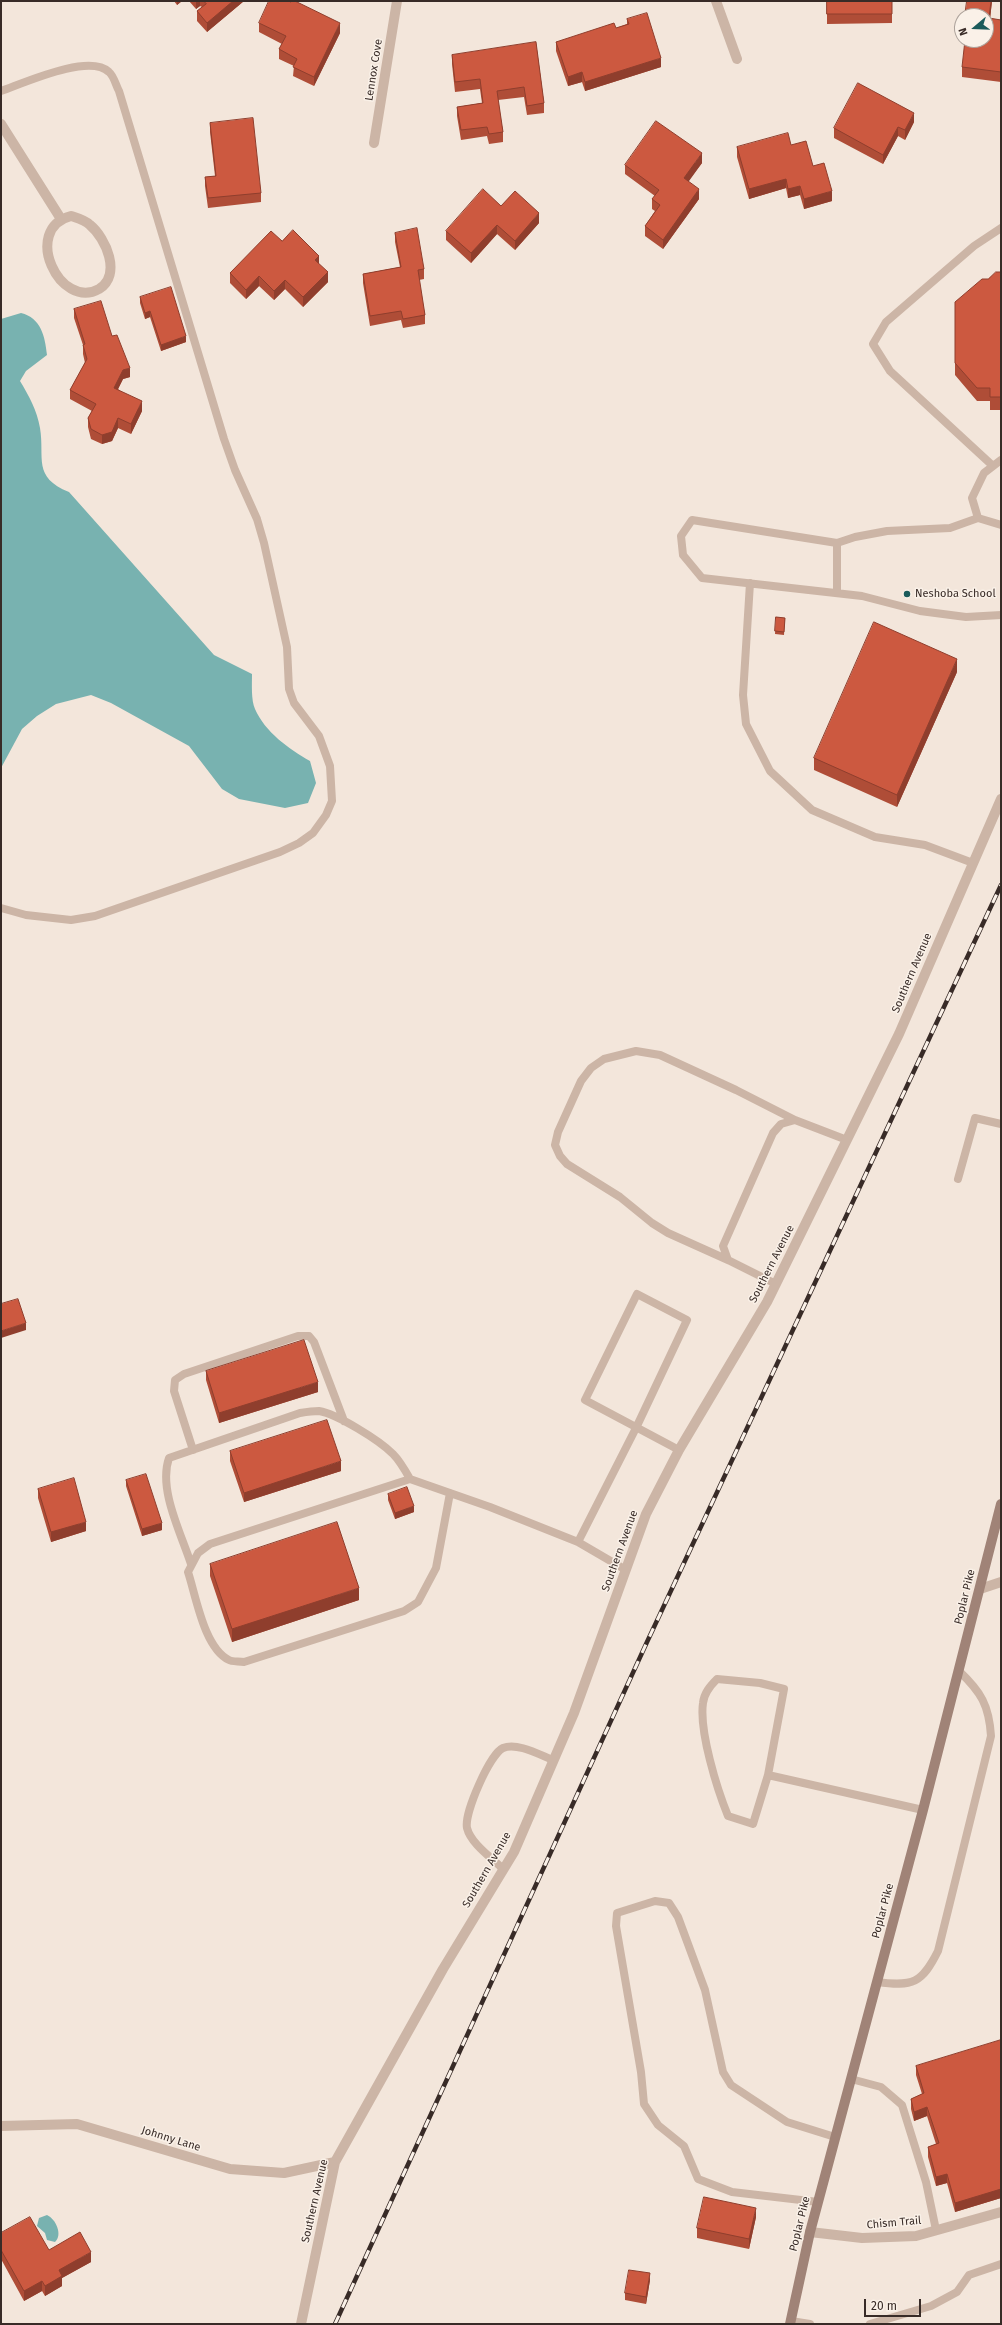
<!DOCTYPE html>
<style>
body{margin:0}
#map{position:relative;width:1002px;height:2325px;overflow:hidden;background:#f3e6db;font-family:"Fira Sans",sans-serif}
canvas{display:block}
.frame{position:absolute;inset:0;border:2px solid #382b27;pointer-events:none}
.north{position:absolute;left:954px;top:8px;width:40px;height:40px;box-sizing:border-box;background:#faf1e8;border:1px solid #aca29b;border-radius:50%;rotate:251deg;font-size:11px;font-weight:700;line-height:16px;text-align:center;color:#382b27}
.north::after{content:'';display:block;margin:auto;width:14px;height:18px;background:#1b5b5b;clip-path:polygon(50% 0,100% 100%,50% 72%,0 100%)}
.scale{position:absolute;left:864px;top:2299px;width:57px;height:18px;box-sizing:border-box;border:2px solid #382b27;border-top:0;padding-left:5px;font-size:12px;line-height:14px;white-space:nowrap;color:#382b27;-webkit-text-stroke:3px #faf1e8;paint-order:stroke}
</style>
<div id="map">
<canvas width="1002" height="2325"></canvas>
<div class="frame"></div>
<div class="north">N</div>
<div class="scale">20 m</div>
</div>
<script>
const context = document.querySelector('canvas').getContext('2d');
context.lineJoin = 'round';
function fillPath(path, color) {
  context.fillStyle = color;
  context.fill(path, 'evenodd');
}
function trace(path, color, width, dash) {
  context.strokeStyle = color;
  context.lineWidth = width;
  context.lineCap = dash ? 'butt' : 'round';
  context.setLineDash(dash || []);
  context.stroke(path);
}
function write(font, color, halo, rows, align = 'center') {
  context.font = font + ' "Fira Sans",sans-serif';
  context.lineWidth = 3;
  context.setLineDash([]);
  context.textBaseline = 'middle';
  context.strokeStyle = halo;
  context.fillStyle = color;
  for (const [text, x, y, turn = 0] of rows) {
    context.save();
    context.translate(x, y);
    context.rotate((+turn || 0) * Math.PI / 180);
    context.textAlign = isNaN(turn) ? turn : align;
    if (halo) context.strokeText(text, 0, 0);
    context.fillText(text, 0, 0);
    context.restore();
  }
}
const water = new Path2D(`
 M21,313C41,318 45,336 47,355L26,371L20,381C29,396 37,410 40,428C45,458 32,477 69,492L214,655L252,674C252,684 251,700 255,709C265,732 289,749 310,761L316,783L308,803L285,808L239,799L222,789L189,746L111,703L91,695L56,704L37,716L22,729L1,768V319Z
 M47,2215C56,2219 63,2235 55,2242L47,2240L45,2233L37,2226L39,2218Z`);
const lane = new Path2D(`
 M1,91C24,83 89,53 109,72C114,76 116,86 119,91L224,439L235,470L257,519L264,543L287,647L289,689L294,703L319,736L330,766L332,801L326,815L313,833L299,843L280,852L95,916L71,920L26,915L1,908
 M1001,460L984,473L972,498L978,518L1001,525
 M993,466L890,371L873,344L886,322L974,246L1001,228
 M978,518L950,528L887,531L855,537L837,543L692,520L681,536L683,555L702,578L862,596L920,611L966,617L1001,615
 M837,543V593
 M750,583L743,695L746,724L770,771L812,810L875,837L925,845L973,863
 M958,1179L975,1118L1001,1124
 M728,1260L668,1233L652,1223L620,1197L567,1164L560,1156L555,1145L558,1132L581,1081L591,1068L604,1059L636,1051L660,1055L736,1090L795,1120
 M776,1284L728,1260L723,1246L773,1133L781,1124L795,1120L847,1140
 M193,1450L174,1391L175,1380L184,1374L298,1336H309L314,1342L344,1421
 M450,1493L436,1568L418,1602L404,1611L244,1662C239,1661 232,1662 229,1660C204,1648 196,1596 188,1572L198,1553L210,1544L410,1479L490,1507L578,1542
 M191,1564C181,1533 158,1489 169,1458L300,1413C306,1412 313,1411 319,1411C337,1414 379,1440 393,1454C400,1461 405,1470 410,1479
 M626,1570L578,1542L636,1428L687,1320L637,1294L585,1400L679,1450
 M768,1775L784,1689L760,1683L717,1679C710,1686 704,1693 703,1703C699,1731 717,1789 728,1816L753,1824L768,1775L923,1810
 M503,1869C492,1858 471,1844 467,1828C464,1813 490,1754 503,1748C517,1742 540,1755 553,1760
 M877,1982C913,1987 922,1983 938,1951L991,1736C989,1705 981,1692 959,1671
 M851,2079L881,2087L902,2105L926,2182L936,2230
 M818,2202L732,2192L698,2179L684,2146L658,2125L644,2104L641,2072L616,1926L617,1913L655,1901L669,1903L678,1917L705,1990L723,2072L731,2085L787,2122L835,2137
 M791,2321L810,2324
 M870,2324L931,2306L957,2292L969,2275L1001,2264`);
const street = new Path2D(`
 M716,1L737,59
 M1,124L61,219
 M374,143L397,1
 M71,216C77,218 85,220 90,225C106,238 122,275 99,289C60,311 21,229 71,216Z
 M980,1589L1001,1582
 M1,2126L77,2124L230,2169L284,2173L335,2162
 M810,2232L862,2238L916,2236L1001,2212
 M301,2324L335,2162L443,1969L514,1852L574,1713L646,1514L679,1450L767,1302L899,1034L1001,799`);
const secondary = new Path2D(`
 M790,2324L810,2232L923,1810L1001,1504`);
const rail = new Path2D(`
 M335,2324L647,1642L1001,885`);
const wall = new Path2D(`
 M174,1H182L177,5Z
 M189,1H244L207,32L197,21V11L202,7L200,6L196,9Z
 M793,1H892V23L827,24V2H793Z
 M992,1L990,19L1001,20V82L962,77V67Z
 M627,19L661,67L585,91L582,82L568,86L556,51V42L616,28L627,24Z
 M259,23L340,33L314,86L293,76L294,66L279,59V49L282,44L259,32Z
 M536,42L544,103V113L527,115L524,97L498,100L503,132V142L489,144L487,136L461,140L457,116V107L482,103L480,89L455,92L452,64V55Z
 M914,122L905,140L898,136L883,164L834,138V128Z
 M210,123L261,193V202L208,208L205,186V177L215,176L210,132Z
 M791,145L813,166L832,201L804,209L800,195L788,198L786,188L749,199L737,157V147Z
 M702,163L688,181L699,199L663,249L645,236V226L655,211L652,209V199L655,196L625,174V165Z
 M501,206L539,223L515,250L497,234L471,263L446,240V231Z
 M395,233L424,269V279L419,280L425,315V324L403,328L401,320L370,326L363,283V274L400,267L395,242Z
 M282,241L319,264L328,282L303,307L285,289L274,300L259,286L246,299L230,283V273Z
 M1001,272V410H990V401H977L955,375V302L988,279Z
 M140,297L186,342L161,351L150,317L145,319L140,303Z
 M74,309L112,336L130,377L123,379L118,389L142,411L131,434L118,428L112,441L102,444L91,439L88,427V418L92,411L70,399V390L85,363L83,354V345L74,318Z
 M776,617L785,618L784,635L775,634Z
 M957,672L897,807L814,770V758Z
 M206,1371L318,1392L219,1423L206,1380Z
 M230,1451L341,1471L244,1502L230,1461Z
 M126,1480L162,1530L142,1536L126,1486Z
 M38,1489L86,1531L51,1542L38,1498Z
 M388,1494L414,1512L395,1519L388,1500Z
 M210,1564L359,1600L232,1642L210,1576Z
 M1001,2040V2198L955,2212L947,2183L936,2186L928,2157V2147L936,2144L927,2116L914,2121L911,2109V2099L922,2094L916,2075V2066Z
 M756,2217L749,2249L697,2238V2228Z
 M1,2233L49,2250L91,2262L62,2278V2286L45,2296L42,2291L24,2301L1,2259Z
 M650,2280L646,2304L625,2300V2293Z`);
const shadedWall = new Path2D(`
 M177,1H182L177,5Z
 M196,1H200V6L196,9Z
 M233,1H244L207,32V23Z
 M991,1H992L989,28V18Z
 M340,23V33L314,86V77Z
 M661,58V67L585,91V82Z
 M582,72V82L568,86V77Z
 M914,113V122L905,140V130Z
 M898,127V136L883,164V155Z
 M702,153V163L684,188V178Z
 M786,179V188L749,199V189Z
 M800,186V195L788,198V189Z
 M699,189V199L663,249V240Z
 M832,191V201L804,209V199Z
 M539,213V223L515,250V241Z
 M497,225V234L471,263V253Z
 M319,256V266L315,260Z
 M328,272V282L303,307V297Z
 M259,276V286L246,299V290Z
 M285,280V289L274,300V291Z
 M150,311V317L145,319V313Z
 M186,336V342L161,351V345Z
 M130,368V377L123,379L114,397V388L123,370Z
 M142,401V411L131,434V424Z
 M118,418V428L112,441L102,444V435Z
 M957,659V672L897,807V795Z
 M26,1323V1330L1,1338V1331Z
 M318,1382V1392L219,1423V1413Z
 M341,1461V1471L244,1502V1493Z
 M414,1506V1512L395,1519V1513Z
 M86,1522V1531L51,1542V1532Z
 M162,1523V1530L142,1536V1529Z
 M359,1588V1600L232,1642V1629Z
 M927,2107V2116L914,2121V2112Z
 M947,2174V2183L936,2186V2177Z
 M1001,2189V2198L955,2212V2203Z
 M756,2208V2217L749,2249V2239Z
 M91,2252V2262L62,2278V2286L45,2296V2286L59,2270Z
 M650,2273V2280L646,2304V2297Z
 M42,2281V2291L24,2301V2291Z`);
const building = new Path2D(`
 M204,1H233L207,23L197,11L206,4Z
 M269,1H288L291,2V1H295L340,23L314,77L293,67L297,59L279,49L286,36L259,23Z
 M827,1H892V14H827Z
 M967,1H991L989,18L1001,20V72L962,67L965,40H986V16H965Z
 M647,13L661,58L585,82L582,72L568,77L556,42L614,23L616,28L629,24L627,19Z
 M536,42L544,103L527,106L524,87L497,91L503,132L489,134L487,127L461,130L457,107L483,103L480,79L455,82L452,55Z
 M858,83L914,113L905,130L898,127L883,155L834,128Z
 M253,118L261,193L208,198L205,177L216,176L210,123Z
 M656,121L702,153L684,178L699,189L663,240L645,226L660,205L652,199L659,190L625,165Z
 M788,133L791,145L806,141L813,166L824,163L832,191L804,199L800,186L788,189L786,179L749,189L737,147Z
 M483,189L501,206L515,191L539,213L515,241L497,225L471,253L446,231Z
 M417,228L424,269L418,270L425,315L403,319L401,311L370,316L363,274L401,267L395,233Z
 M293,230L319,256L315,260L328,272L303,297L285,280L274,291L259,276L246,290L230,273L271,231L282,241Z
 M996,272H1001V397H990V388H977L955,363V302L982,279H988Z
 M171,287L186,336L161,345L150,311L145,313L140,297Z
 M101,301L112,336L117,335L130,368L123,370L114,388L142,401L131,424L118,418L112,432L102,435L91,429L88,418L96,404L70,390L87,359L83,345L85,344L74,309Z
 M776,617L785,618L784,632L775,631Z
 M874,622L957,659L897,795L814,758Z
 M18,1299L26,1323L1,1331V1304Z
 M304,1340L318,1382L219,1413L206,1371Z
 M327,1420L341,1461L244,1493L230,1451Z
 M146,1474L162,1523L142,1529L126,1480Z
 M74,1478L86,1522L51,1532L38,1489Z
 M407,1487L414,1506L395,1513L388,1494Z
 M337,1522L359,1588L232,1629L210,1564Z
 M1001,2040V2189L955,2203L947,2174L936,2177L928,2147L939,2143L927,2107L914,2112L911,2099L924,2093L916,2066Z
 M704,2197L756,2208L749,2239L697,2228Z
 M30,2217L49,2250L80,2232L91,2252L59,2270L62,2276L45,2286L42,2281L24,2291L1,2250V2233Z
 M629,2270L650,2273L646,2297L625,2293Z`);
const markers = [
 [907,594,4,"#1b5b5b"]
];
const streetNames = [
 ["Lennox Cove",374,70,-81],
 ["Southern Avenue",912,973,-67],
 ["Southern Avenue",772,1264,-63],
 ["Southern Avenue",620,1551,-70],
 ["Poplar Pike",965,1597,-76],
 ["Southern Avenue",487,1870,-60],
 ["Poplar Pike",883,1911,-75],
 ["Johnny Lane",171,2139,17],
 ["Southern Avenue",315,2201,-77],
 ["Chism Trail",894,2223,-5],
 ["Poplar Pike",800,2224,-76]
];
const poiNames = [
 ["Neshoba School",915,594]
];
fillPath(water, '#78b2b0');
trace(lane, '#ccb5a6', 8);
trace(street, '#ccb5a6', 10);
trace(secondary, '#a08377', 10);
trace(rail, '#382b27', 4.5);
trace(rail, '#faf1e8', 3, [9]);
fillPath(wall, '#af4d37');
fillPath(shadedWall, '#8f3e2d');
fillPath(building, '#cc5940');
trace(building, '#8f3e2d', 1);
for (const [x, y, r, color] of markers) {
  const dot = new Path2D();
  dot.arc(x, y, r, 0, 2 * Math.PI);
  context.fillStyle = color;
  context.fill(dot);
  trace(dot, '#faf1e8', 1.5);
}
write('11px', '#382b27', '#faf1e8', streetNames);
write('11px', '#382b27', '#faf1e8', poiNames, 'left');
</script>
